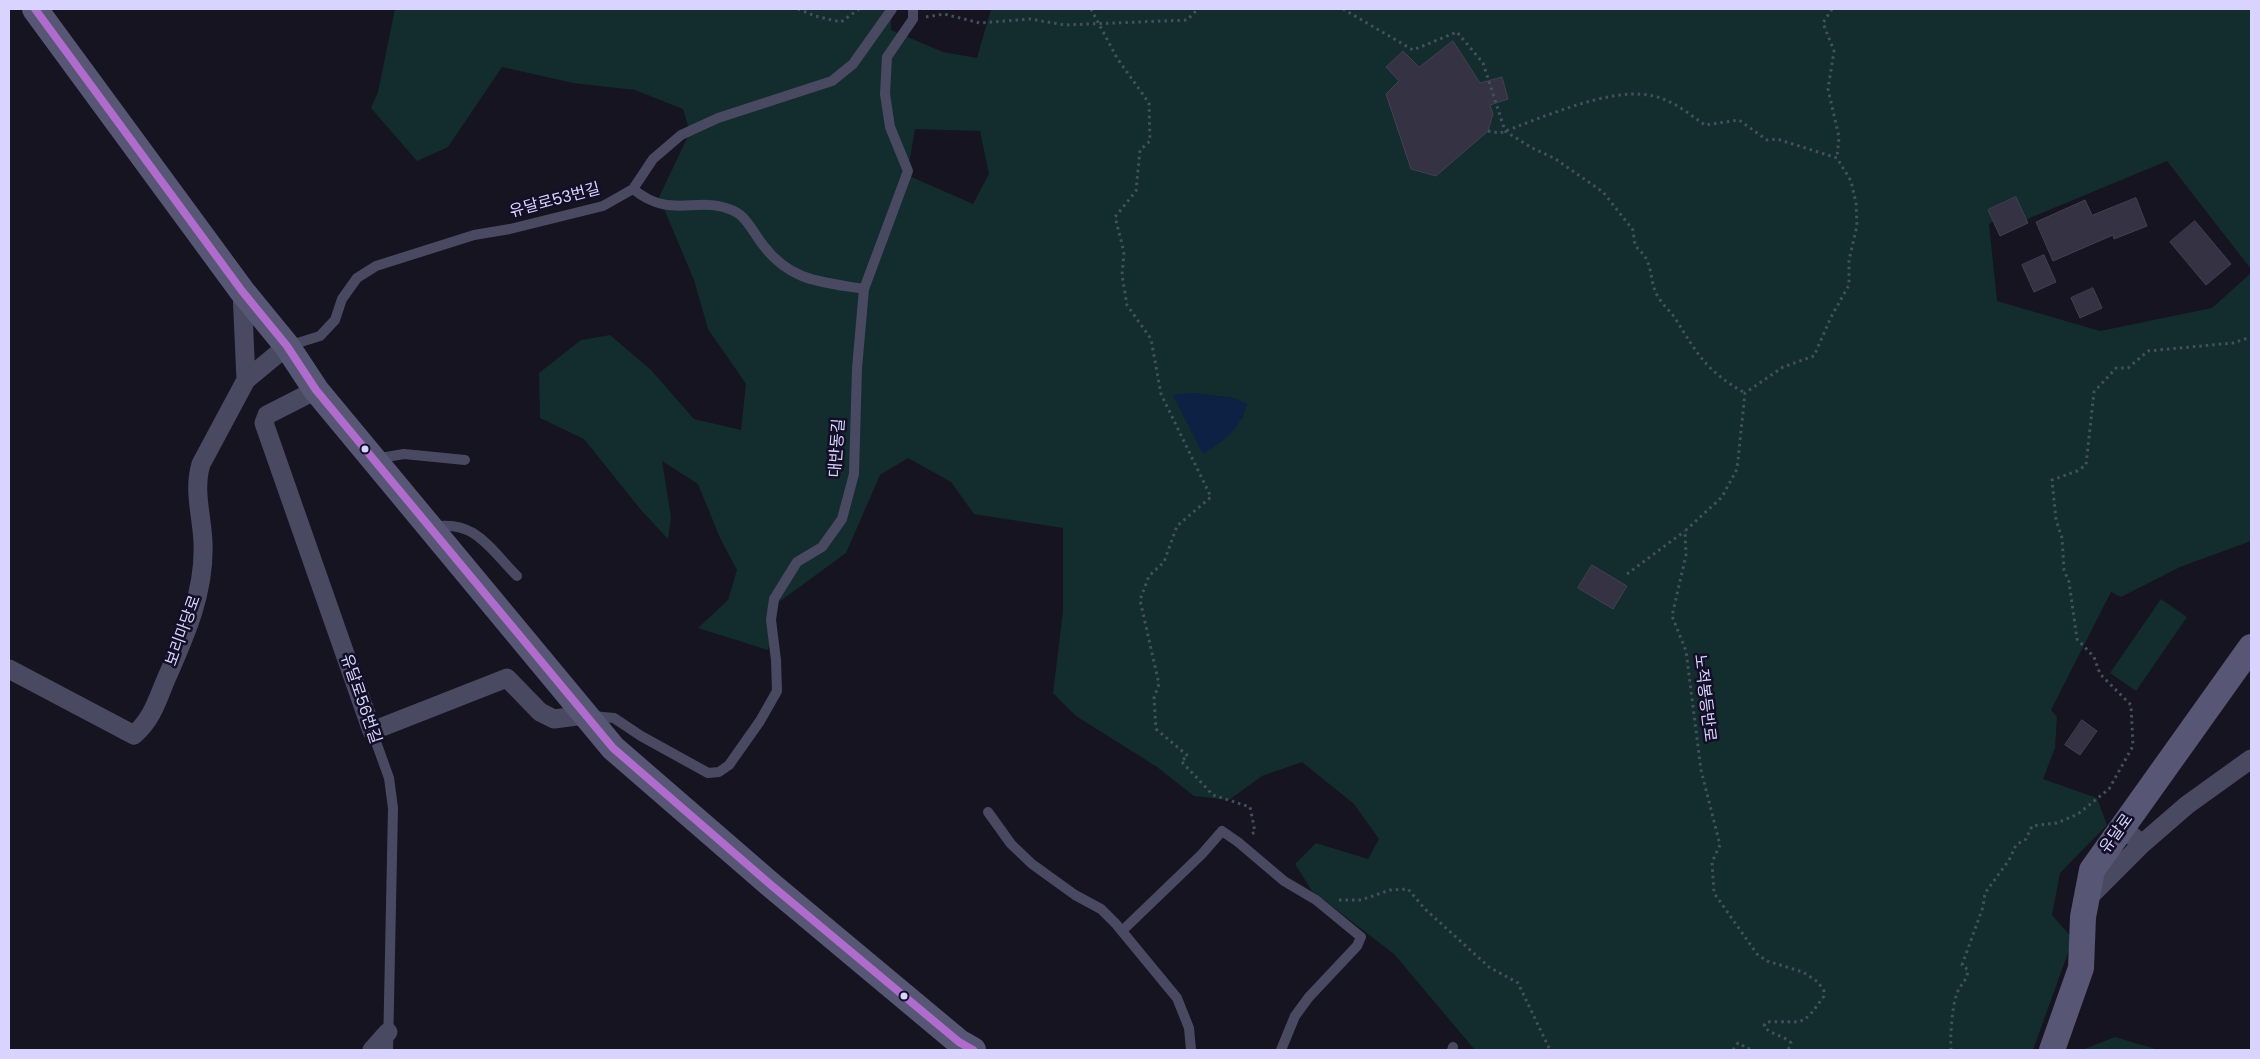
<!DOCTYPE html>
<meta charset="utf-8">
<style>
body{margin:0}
#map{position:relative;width:2260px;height:1059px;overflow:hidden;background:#161421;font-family:Poppins,sans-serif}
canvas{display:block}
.frame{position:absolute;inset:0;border:10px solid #d9d4ff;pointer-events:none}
</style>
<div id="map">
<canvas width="2260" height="1059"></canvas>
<div class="frame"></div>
</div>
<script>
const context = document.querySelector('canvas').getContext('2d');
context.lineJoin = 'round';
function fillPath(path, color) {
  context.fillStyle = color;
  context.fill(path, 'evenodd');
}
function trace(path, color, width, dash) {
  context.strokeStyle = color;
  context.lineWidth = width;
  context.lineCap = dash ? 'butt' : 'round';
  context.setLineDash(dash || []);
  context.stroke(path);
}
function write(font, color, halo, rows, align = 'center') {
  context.font = font + ' Poppins,"Noto Sans KR",sans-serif';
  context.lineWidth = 5;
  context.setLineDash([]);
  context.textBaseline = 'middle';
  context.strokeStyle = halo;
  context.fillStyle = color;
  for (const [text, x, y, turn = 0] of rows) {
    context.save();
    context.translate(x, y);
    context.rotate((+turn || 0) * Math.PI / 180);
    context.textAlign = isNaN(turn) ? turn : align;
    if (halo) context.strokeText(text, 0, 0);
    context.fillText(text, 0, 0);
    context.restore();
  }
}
const green = new Path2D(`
 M395,9H891V30L943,52L977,58L991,9H2251V269L2167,161L2025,220L2004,213L1989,224L1997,301L2100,331L2212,308L2251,273V541L2180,567L2121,597L2111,592L2051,710L2057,717L2055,748L2043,779L2097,798L2107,825L2060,873L2052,915L2073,939L2033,1050H1475L1394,954L1312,891L1295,864L1316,843L1368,859L1379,839L1354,804L1302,762L1262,776L1229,800L1194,796L1157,767L1076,716L1053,693L1063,611V528L974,514L951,482L908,458L880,475L846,553L779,602L768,650L698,628L728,600L737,570L720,538L698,484L662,461L671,517L668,539L641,510L584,439L540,418L539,373L581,340L610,335L651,370L694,419L741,430L746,384L708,329L694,280L659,197L690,132L683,109L635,90L573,83L502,67L448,147L417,161L371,108L378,92ZM915,129L980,131L989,174L973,204L907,175ZM1191,393L1233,398L1246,404L1242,419Z
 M2161,599L2187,617L2136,691L2110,673Z
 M2115,1037L2159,1050H2082Z`);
const water = new Path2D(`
 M1192,393L1233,398L1247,404C1240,429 1224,441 1203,454L1173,395Z`);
const building = new Path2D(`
 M1453,41L1480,83L1502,77L1508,99L1490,105L1493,114L1488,131L1436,176L1411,169L1386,94L1399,81L1386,67L1403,51L1419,67Z
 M2016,197L2028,223L2000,236L1988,210Z
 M2136,198L2147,226L2114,239L2113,235L2053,261L2036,222L2085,200L2092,215Z
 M2195,221L2231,264L2206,285L2170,242Z
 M2044,255L2056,282L2034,292L2022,265Z
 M2093,288L2102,308L2080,318L2071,298Z
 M1592,565L1627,586L1613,609L1578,588Z
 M2082,720L2097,731L2080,755L2065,745Z`);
const path = new Path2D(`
 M798,9L815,16L841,22L859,9
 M1091,9L1117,58L1149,103L1150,141L1140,150L1136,191L1115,217L1124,252L1122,275L1127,305L1151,339L1161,394L1211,497L1177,526L1164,562L1149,576L1140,600L1159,684L1154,698L1156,729L1188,756L1181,761L1213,795L1250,807L1255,832L1250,835
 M1343,9L1413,50L1457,32L1483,63L1505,131L1532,148L1554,158L1603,192L1633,230L1635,246C1656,263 1647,277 1658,297C1663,305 1670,311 1675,318C1698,355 1706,371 1745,393
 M1832,9L1823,23L1834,51L1828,89L1839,137L1837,158
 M926,17L944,14L980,23L1030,19L1065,25L1187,20L1198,9
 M1488,131L1500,133C1539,119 1607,88 1648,95C1670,98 1688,113 1705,125L1739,120L1767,140L1777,139L1837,158L1851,181L1856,203L1857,226L1849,260V285L1831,317L1814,356L1783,367L1745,393L1737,469L1722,497L1685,531L1686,555L1672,616L1686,651L1701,770L1720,845L1712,862L1714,893L1757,954L1767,961L1803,972L1818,982L1824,991V996C1800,1030 1805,1020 1766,1022L1764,1026C1770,1035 1784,1035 1791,1043L1788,1050
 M1627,574L1685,531
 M1339,900H1361L1390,890L1408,889L1425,909L1489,967L1518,983L1550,1050
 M1733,1050L1738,1043L1751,1050
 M1951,1050C1950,1037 1952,1003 1958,991C1962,982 1967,981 1968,970L1962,965L1983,907L1985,893L2009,860L2016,845L2026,839L2032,826L2057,823L2078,814L2109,789L2133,746L2131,705L2100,674L2094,657L2077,639L2069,582L2064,570L2062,538L2056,520L2052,480L2077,471L2086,465L2094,392L2116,368H2128L2148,351L2233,343L2251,337`);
const lane = new Path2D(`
 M633,189C672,221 697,194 734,211C747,217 754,234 763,245C791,282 822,282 864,289
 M288,346L320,336L335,320L342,299L357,278L376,266L474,235L510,229L603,206L633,189L653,159L681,135L718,118L832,81L853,64L892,9
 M374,459L404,454L465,460
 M433,527C475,519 490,549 517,576
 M593,716L614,718L641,736L708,773L719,772L729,765L760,721L777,691L776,660L771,620L774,599L797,562L822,547L842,519L854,474L857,368L864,289L908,171L890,127L885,94L887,57L913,19V9
 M372,731L389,778L393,808L388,1050
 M988,812L1011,844L1032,864L1075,895L1101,909L1116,924L1177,998L1189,1028L1191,1050
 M1122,931L1202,854L1222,831L1238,842L1284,881L1316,900L1361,937L1357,946L1309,997L1295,1016L1281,1050
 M1452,1050L1453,1047`);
const street = new Path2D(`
 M242,291L246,380
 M316,390L267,415L264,423L372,731L507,678L540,712L554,719L585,715
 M9,669L134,735C153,718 157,700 167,677C186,634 205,591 203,543C202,515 193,491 201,464L246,380L287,346
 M2122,828L2142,844L2187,805L2251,759
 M2088,898L2142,844
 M372,1050L388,1032`);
const secondary = new Path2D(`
 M35,9L242,291L287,346L316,390L613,748L771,885L959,1042L973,1050
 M2052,1050L2081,968L2083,917L2092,870L2251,647`);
const bus1 = new Path2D(`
 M35,9L242,291L287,346L316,390L613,748L771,885L959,1042L973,1050`);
const markers = [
 [365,449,4.5,"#d9d4ff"],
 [904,996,4.5,"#d9d4ff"]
];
const streetNames = [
 ["유달로53번길",555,201,-15],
 ["대반동길",838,448,-86],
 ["보리마당로",184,631,-70],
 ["노적봉등반로",1704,698,83],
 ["유달로56번길",360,699,71],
 ["유달로",2117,834,-54]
];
fillPath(green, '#132c2d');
fillPath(water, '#0d2144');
fillPath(building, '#343243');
trace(building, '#433f54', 1);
trace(path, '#44505f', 3, [2.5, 4]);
trace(lane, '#4a4962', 10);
trace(street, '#4a4962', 19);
trace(secondary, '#575674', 26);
trace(bus1, '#b06ccc', 8);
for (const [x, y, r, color] of markers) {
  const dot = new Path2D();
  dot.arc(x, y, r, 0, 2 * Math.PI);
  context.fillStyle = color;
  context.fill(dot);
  trace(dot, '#130f26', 2);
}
write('16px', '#d9d4ff', '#130f26', streetNames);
</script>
